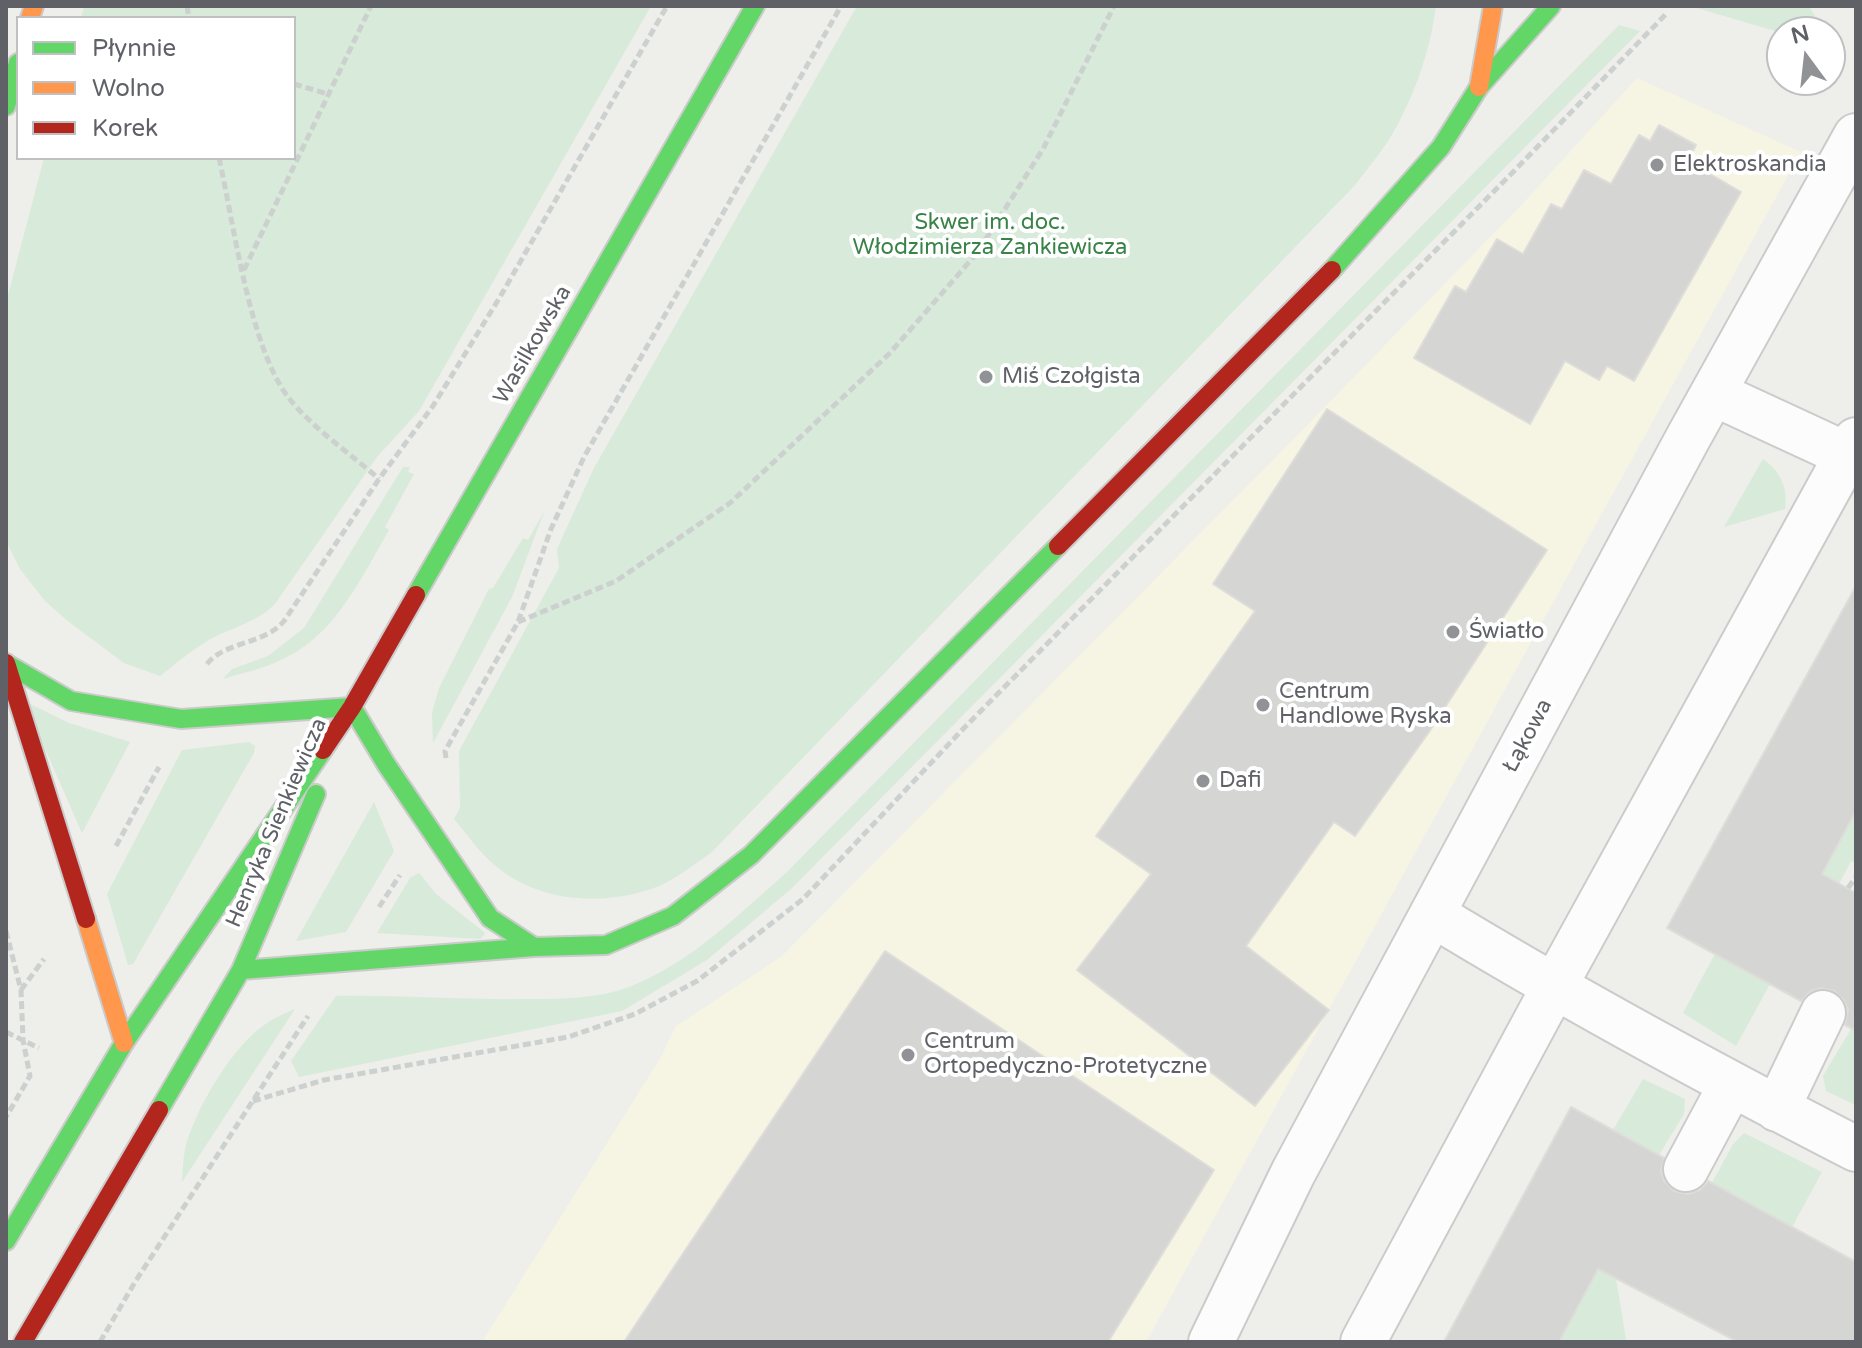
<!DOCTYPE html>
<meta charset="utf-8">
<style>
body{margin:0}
#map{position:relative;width:1862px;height:1348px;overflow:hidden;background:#eeeeea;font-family:"Varela Round",sans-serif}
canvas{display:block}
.frame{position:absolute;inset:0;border:8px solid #5f6167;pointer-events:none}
.legend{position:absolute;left:16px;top:16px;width:280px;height:144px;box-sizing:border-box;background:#fff;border:2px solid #bfc0c2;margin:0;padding:10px 14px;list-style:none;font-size:24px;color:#5f6167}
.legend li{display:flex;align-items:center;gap:16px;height:40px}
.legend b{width:40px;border:2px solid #bfc0c2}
.north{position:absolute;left:1766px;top:16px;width:80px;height:80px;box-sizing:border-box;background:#fff;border:2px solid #bfc0c2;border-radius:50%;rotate:345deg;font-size:22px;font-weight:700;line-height:32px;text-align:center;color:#5f6167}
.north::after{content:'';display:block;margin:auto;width:28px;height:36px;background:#919295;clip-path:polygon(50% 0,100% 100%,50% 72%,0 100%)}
</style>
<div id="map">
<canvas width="1862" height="1348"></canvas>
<div class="frame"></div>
<ul class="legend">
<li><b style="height:10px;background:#63d668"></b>Płynnie</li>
<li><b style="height:10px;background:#ff974d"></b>Wolno</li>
<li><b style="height:10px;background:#b3261e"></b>Korek</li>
</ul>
<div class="north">N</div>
</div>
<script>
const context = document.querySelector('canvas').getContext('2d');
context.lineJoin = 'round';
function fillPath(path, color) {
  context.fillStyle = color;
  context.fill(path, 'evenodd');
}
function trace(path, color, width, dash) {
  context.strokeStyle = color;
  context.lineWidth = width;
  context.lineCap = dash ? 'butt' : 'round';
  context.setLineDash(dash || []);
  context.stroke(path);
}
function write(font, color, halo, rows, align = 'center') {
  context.font = font + ' "Varela Round",sans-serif';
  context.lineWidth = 8;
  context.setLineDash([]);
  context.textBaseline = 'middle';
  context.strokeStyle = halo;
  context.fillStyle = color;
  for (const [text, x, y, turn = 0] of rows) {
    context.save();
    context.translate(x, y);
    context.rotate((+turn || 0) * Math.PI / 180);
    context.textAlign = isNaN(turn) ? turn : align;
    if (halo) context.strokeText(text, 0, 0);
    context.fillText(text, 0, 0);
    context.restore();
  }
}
const commercial = new Path2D(`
 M1637,78L1801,152L1146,1342H482L661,1057L676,1026L782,956L1279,454L1527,199Z`);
const green = new Path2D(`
 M84,6H651L419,411L377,457L275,604C255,624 231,627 207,641C191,651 175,664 160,676L124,663L69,622L45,601L20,569L6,541V303L44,158H294V18H81Z
 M857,6H1436C1430,51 1414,98 1390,138C1380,154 1367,169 1356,184L712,852C694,864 674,881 654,888C599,907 534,902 490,861C477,849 466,833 454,819L460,808L459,751L559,568L557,549L594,468Z
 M1690,6H1809L1824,32L1782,33Z
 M1619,25L1640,31L792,888L707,960L622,1011L299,1077L291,1061L336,996C400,995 463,1000 526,999C559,999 598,999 629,987C691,963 739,914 787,872Z
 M1763,459C1781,472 1788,487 1785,509L1724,527Z
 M403,467H410L408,472L414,474L385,527L389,530C361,578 335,636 281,660C262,669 242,673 223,679L232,669L268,656L304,628Z
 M544,512L512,597L433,743L432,713L439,688L489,589L493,588L523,538L528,540Z
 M24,701L69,723L130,742L82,833Z
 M249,742L255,746L254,753L133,964L128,965L107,894L182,750Z
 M374,802L394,851L346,932L296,941Z
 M1856,811V863L1851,861L1839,884L1822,874Z
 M419,873L436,894L485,933L481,939L377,933L410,878Z
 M1715,954L1770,984L1736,1046L1683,1013Z
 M295,1009L182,1182C183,1170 183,1157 186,1145C198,1105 232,1046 267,1023C276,1017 286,1013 295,1009Z
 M1851,1029L1856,1031V1105L1826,1091L1823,1076Z
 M1643,1079L1685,1099L1684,1114L1659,1155L1613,1130Z
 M1744,1133L1822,1172L1792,1227L1712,1183L1733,1144Z
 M1598,1269L1616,1278L1626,1340L1625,1342H1559Z`);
const building = new Path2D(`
 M1659,125L1696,145L1688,161L1741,192L1634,381L1607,366L1599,380L1565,361L1530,424L1414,358L1455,286L1466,292L1497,239L1523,254L1551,204L1562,209L1584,170L1611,184L1639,135L1650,141Z
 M1327,409L1547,550L1429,732L1355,836L1334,822L1246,946L1329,1010L1255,1106L1077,970L1151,874L1096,836L1255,611L1213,584Z
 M1856,586V811L1822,874L1856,893V1031L1845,1025L1848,1010L1844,1000L1834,991L1820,988L1810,992L1801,1001L1667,928Z
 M885,951L1214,1170L1108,1342H624Z
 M1571,1107L1664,1158L1661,1171L1664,1181L1674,1191L1688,1194L1700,1190L1708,1181L1856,1262V1342H1738L1598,1269L1559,1342H1444Z`);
const path = new Path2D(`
 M187,6L189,18
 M294,84L328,94
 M219,158C234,224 249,345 288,397C311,427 351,454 379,479
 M244,270L371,6
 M518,622L616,581L730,503L890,353L977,253L1043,149L1114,6
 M207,664C225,641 264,645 284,621L379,479L433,406L500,297L667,6
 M446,758L445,751L518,622L551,529L584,457L841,6
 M116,846L159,767
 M1848,888L1856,877
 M379,907L400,875
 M6,931L21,990L23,1040L30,1076L6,1117
 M21,990L44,959
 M6,1032L39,1048
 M253,1101L324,1080L568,1037L635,1014L697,981L803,899L963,729L1516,169L1666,14
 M100,1342L135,1282L308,1016`);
const street = new Path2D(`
 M1713,393L1847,455L1856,440
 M1432,914C1570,998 1712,1075 1856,1149
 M1777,1109L1823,1013
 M1686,1169L1731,1085
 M1211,1342L1293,1173L1688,438L1856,136
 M1363,1342L1554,987L1847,455`);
const fast = new Path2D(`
 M6,106L18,63
 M1332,270L1441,147L1479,87L1551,6
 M416,595L755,6
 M7,664L71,701L181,719L352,707
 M352,707L386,764L490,918L534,947
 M241,970L534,947L606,945L673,916L751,855L1058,546
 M159,1110L241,970L316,794
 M6,1241L124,1043L323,750`);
const slow = new Path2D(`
 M30,18L34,6
 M1479,87L1493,6
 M86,919L124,1043`);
const jam = new Path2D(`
 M1058,546L1332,270
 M6,663L86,919
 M323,750L352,707L416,595
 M23,1342L159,1110`);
const markers = [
 [1657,165,8,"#919295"],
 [986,377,8,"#919295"],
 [1453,632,8,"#919295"],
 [1263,705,8,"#919295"],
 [1203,781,8,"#919295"],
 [908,1055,8,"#919295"]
];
const poiNames = [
 ["Elektroskandia",1673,165],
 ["Miś Czołgista",1002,377],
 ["Światło",1469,632],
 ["Centrum",1279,692],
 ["Handlowe Ryska",1279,717],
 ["Dafi",1219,781],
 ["Centrum",924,1042],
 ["Ortopedyczno-Protetyczne",924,1067]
];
const parkNames = [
 ["Skwer im. doc.",990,223],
 ["Włodzimierza Zankiewicza",990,248]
];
const streetNames = [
 ["Wasilkowska",533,345,-60],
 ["Łąkowa",1528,736,-62],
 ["Henryka Sienkiewicza",277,823,-67]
];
fillPath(commercial, '#f6f5e4');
fillPath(green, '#d8ead9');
fillPath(building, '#d5d5d3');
trace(building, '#deddd9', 2);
trace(street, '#cbcbcc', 48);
trace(fast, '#cacbca', 22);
trace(slow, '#cacbca', 22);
trace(jam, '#cacbca', 22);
trace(path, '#ccd0cf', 5, [8, 4]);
trace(street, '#fcfcfc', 44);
trace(fast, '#63d668', 18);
trace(slow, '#ff974d', 18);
trace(jam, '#b3261e', 18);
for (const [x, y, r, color] of markers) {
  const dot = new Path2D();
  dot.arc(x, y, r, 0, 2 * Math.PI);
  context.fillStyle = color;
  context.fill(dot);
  trace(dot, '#fff', 3);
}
write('22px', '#5f6167', '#fff', poiNames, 'left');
write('22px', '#398348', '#fff', parkNames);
write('22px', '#5f6167', '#fff', streetNames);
</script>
